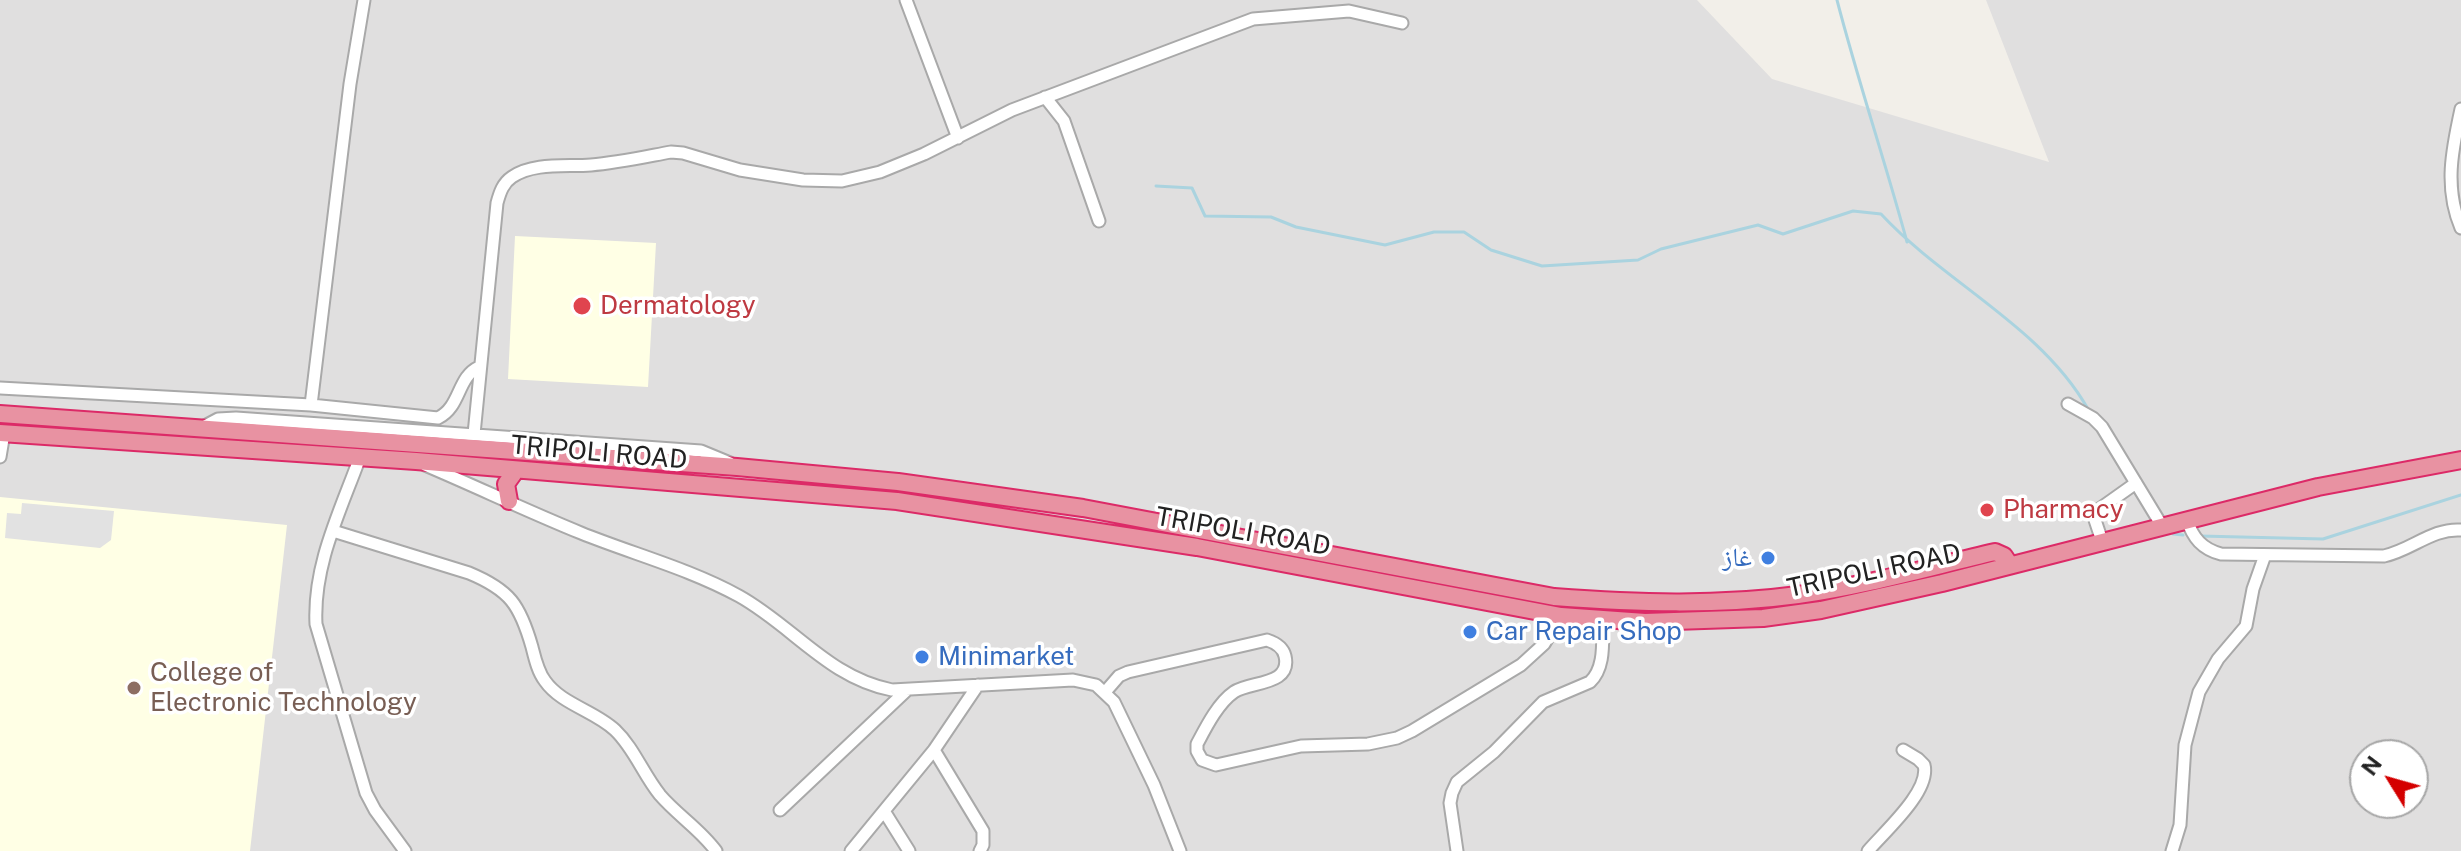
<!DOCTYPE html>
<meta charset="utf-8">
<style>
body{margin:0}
#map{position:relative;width:2461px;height:851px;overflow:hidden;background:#f2efe9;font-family:"Public Sans",sans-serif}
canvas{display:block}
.north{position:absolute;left:2349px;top:739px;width:80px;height:80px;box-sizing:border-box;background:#fff;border:2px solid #a7a7a7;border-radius:50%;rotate:307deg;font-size:22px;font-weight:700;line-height:32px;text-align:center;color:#222}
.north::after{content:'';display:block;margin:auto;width:28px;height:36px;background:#d40000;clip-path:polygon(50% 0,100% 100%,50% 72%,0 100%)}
</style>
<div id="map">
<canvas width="2461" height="851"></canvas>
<div class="north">N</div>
</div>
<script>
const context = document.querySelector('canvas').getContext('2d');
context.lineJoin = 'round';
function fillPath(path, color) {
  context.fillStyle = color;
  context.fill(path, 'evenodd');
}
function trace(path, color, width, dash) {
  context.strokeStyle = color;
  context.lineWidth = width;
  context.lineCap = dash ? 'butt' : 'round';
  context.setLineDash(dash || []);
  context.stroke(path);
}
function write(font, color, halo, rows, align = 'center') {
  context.font = font + ' "Public Sans","Noto Naskh Arabic",sans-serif';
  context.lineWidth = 7;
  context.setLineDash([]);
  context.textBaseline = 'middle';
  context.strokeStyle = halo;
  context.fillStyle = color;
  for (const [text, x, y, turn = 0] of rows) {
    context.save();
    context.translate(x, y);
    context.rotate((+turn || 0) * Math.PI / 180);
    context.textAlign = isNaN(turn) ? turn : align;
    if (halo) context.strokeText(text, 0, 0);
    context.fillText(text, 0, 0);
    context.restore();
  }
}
const residential = new Path2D(`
 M0,0H1697L1772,79L2049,162L1986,0H2461V851H0ZM2365,755H2413V803H2365Z`);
const education = new Path2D(`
 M515,236L656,243L648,387L508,379Z
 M0,497L287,525L250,851H0Z`);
const parking = new Path2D(`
 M22,503L114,511L111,540L100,548L5,538L7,513L21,514Z`);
const stream = new Path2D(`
 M1837,0C1858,81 1885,161 1907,242
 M1156,186L1192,188L1205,216L1271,217L1296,227L1385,245L1434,232H1464L1491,250L1542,266L1638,260L1661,249L1758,225L1783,234L1853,211L1881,214C1945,283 2041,326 2088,409
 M2173,534L2183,535
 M2200,536L2323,539L2461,495`);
const minor = new Path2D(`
 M906,0L958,138
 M1045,97L1064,121L1099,221
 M2461,109C2452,150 2444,188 2461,228
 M0,388L311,405L438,418C461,407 457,377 479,367
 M2068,404L2093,418L2102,427L2162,526
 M311,405L350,84L364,0
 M201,428L218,419L236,418L701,451L730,463
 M474,434L497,203C500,192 503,183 512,177C534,162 566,167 591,165C617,163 644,157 671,152L683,153L740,170L803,180L842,181L880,172L924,154L1012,110L1253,19L1349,11L1402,23
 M0,457L4,433
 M360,457C340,512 313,565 316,624L366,793L375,810L405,851
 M425,465C477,487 529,512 581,533C633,554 690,569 739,596C793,626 829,678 892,690L1073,680L1096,685L1114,702L1154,785L1180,851
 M2187,520C2193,538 2202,549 2221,554L2384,556C2412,550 2432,528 2461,530
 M333,531L469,573C510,590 520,605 532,647C535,659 538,672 545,681C561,704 595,711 615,730C634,748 643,774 660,795C677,815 700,829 716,851
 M2102,541L2095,520L2098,510L2136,483
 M1106,691L1119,676L1128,672L1267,640C1276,643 1283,647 1285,656C1292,686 1250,681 1234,692C1218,703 1206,727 1197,744V751L1202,760L1216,765L1301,746L1368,744L1397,738L1412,731L1521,665L1544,644L1561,616
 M934,750L983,831V845L980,851
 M780,810L907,690
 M884,811L909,851
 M851,851L934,750L978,685
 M1457,851L1450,803L1452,793L1457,782L1494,752L1543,702L1590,682C1606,667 1602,640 1603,620
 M1868,851C1884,832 1931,791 1924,765L1918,759L1903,750
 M2172,851L2180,825L2185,745L2199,692L2218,659L2246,626L2253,589L2265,555`);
const highway = new Path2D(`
 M0,414L737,467L898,482L1083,508L1554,597C1635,603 1717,606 1798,595C1864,586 1930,567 1995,552L2004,556L2010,565
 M0,433L416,461L897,501L1197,547L1561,616L1645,622L1763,618L1821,610L1942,583L2318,487L2461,460
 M509,501L506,484L516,470`);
const markers = [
 [582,306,10,"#e0444e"],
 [1987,510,8,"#e0444e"],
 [1768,558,8,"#3f7fe0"],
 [1470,632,8,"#3f7fe0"],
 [922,657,8,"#3f7fe0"],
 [134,688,8,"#8d6e63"]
];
const healthNames = [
 ["Dermatology",600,306],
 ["Pharmacy",2003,510]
];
const streetNames = [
 ["TRIPOLI ROAD",599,453,5],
 ["TRIPOLI ROAD",1243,532,10],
 ["TRIPOLI ROAD",1874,571,-12]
];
const shopNames = [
 ["غاز",1752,558,"right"],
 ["Car Repair Shop",1486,632],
 ["Minimarket",938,657]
];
const educationNames = [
 ["College of",150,673],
 ["Electronic Technology",150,703]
];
fillPath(residential, '#e0dfdf');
fillPath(education, '#ffffe5');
fillPath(parking, '#e2e2e2');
trace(stream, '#aad3df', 3);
trace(minor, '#a9a9a9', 15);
trace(highway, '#dc2a67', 20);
trace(minor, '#fff', 11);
trace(highway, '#e892a2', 16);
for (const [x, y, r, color] of markers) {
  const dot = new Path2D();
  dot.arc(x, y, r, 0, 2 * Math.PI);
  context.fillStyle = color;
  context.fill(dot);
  trace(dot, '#fff', 3);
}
write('26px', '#be3a42', '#fff', healthNames, 'left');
write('26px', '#222', '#fff', streetNames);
write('26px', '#366cbe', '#fff', shopNames, 'left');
write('26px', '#785e54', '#fff', educationNames, 'left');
</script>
